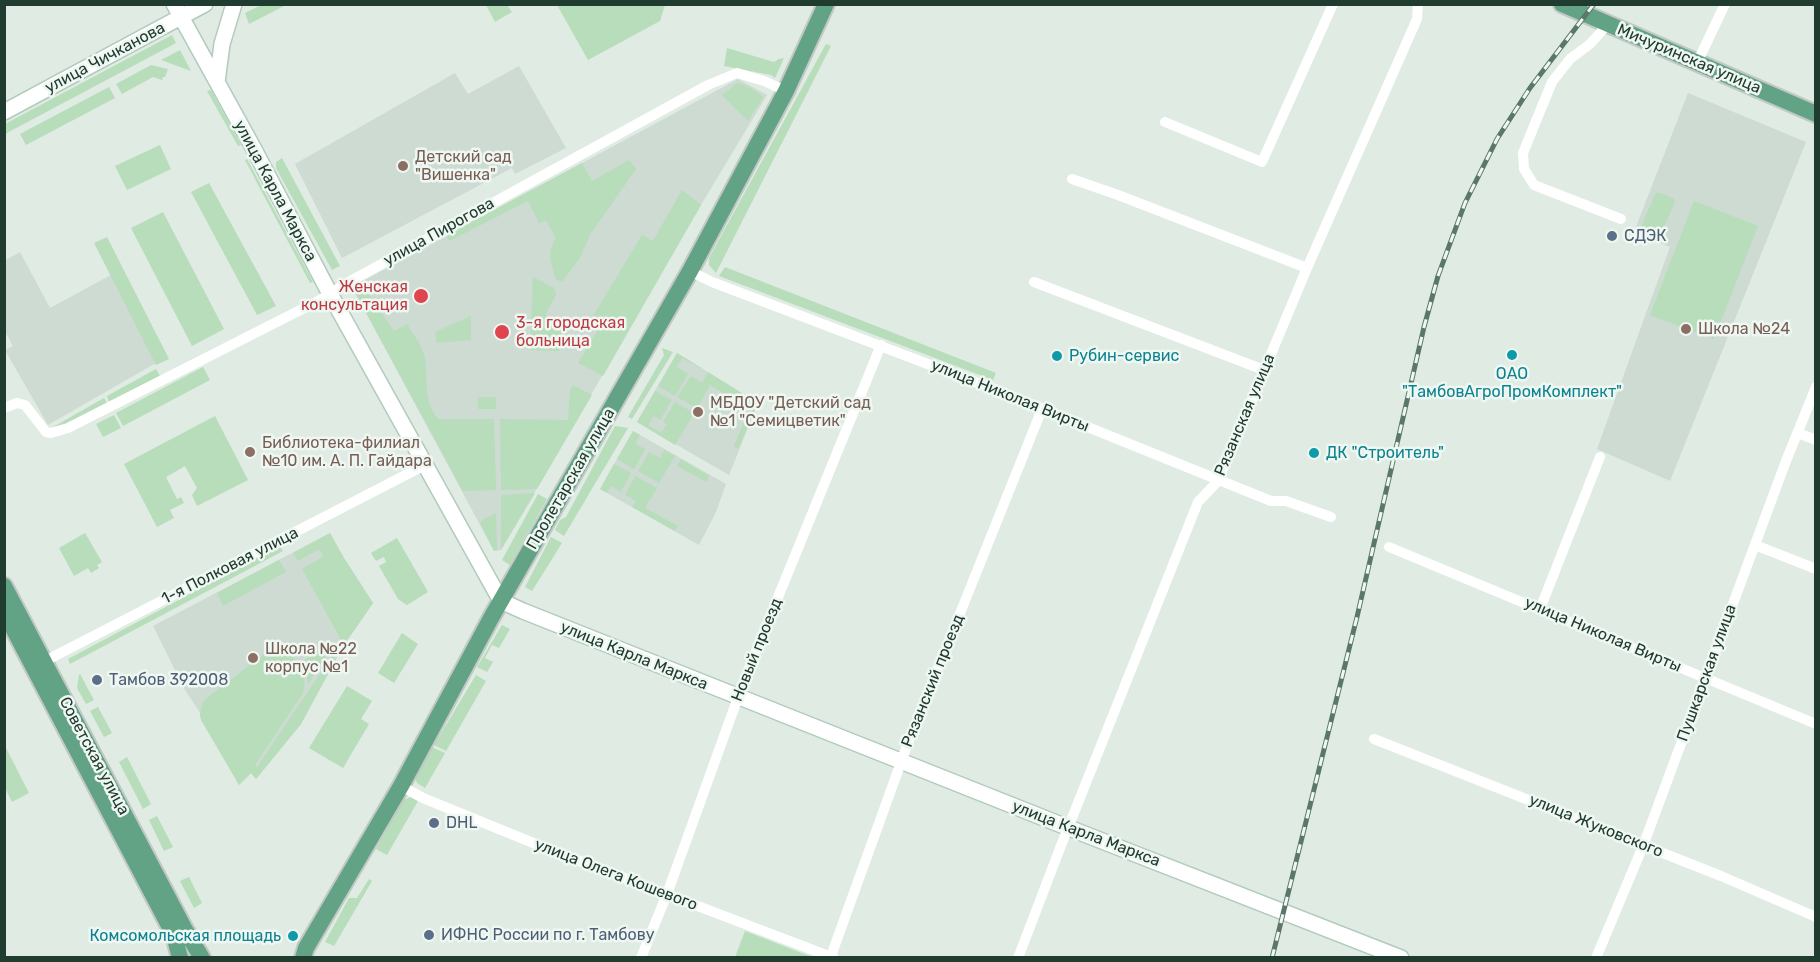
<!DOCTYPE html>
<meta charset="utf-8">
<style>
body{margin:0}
#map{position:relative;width:1820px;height:962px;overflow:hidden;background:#dfebe3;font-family:Rubik,sans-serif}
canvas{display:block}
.frame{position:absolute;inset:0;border:6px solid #203b2f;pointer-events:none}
</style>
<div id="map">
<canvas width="1820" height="962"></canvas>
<div class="frame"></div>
</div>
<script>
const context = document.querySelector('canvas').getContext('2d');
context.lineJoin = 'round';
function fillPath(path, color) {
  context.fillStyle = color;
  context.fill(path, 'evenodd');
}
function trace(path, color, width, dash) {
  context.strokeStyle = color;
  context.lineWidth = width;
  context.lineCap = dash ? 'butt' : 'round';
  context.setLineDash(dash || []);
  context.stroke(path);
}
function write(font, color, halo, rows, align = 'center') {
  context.font = font + ' Rubik,sans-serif';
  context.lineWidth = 5;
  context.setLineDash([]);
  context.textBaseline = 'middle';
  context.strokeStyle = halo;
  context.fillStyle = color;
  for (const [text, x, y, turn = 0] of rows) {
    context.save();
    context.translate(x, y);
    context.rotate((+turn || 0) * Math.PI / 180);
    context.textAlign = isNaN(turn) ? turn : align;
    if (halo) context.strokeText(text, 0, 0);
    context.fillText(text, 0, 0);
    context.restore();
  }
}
const built = new Path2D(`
 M519,66L566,148L515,174L512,168L342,258L295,164L455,73L468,94Z
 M738,79L767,95L701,205L501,550L494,551L352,287Z
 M1688,93L1806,142L1670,481L1597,449L1670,247L1634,232Z
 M20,252L50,308L111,275L156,363L48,425L5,350L13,346L5,331L4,261Z
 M677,353L758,403L729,475L637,422Z
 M633,431L726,484L716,512L699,545L600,489Z
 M330,533L344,558L373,603L344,645L301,724L256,779L251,773L239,785L199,711L185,690L153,626Z`);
const green = new Path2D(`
 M261,5V4L286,5L249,24L245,13Z
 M486,5H507L512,12L495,22Z
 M557,5H665L660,21L588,60Z
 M172,35L176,43L5,134V124Z
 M826,44L831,46L716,273L709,265V258Z
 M727,48L774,62L779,59L784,58L775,78L771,75L724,66Z
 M180,50L191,71L161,60Z
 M151,65L168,69L165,77H163L162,80L153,77L122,94L116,84Z
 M737,83C746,85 756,90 763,97L748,121L722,95Z
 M109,87L115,98L26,145L20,134Z
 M211,90L241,145L238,146L207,91Z
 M160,145L171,169L127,190L115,166Z
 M282,158L340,266L332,270L276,168V162Z
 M247,159L313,282L310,283L245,160Z
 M629,160L636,169L591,233L579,259L562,282L556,279C551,264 546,253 556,238L546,220L539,223L528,201L449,241L447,237L449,234L582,163L592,181Z
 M209,183L276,306L257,315L191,192Z
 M682,190L701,205L603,376L578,363L599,328L589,323L642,235L653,241Z
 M1656,193H1660L1674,199L1675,202L1659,237L1657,238L1641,231L1640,229Z
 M1694,201L1758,226L1714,339L1650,315Z
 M163,212L224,329L192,346L131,228Z
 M107,237L169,359L156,365L94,243Z
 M725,267L996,373L993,380L719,276Z
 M533,277L554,288L556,295L546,313L550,323L562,331L559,351L530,350Z
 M360,282L394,331L407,324C413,334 423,347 425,359C428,380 423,401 438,419H494L496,490L463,491L352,287Z
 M471,316V340L437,343L435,332Z
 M662,348L673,352L632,419L628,417L664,355Z
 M677,353L758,403L738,449L734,446L750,408L710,385L697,408L677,397L691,376L702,383L708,372L682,358L677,367L688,374L675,396L658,386Z
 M203,367L210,380L123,426L116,413Z
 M156,369L160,376L109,402L107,396Z
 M573,385L592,395L537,489L501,490L500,419L568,420L570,390Z
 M655,391L672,400L660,420L654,416L648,425L661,433L667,424L663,422L675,402L694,413L675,445L637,422Z
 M478,397H496V409H478Z
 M104,398L107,403L66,424L53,427Z
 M114,415L121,428L103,437L96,424Z
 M215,416L248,480L197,506L192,495L197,488L185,466L166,477L177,499L181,497L184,503L170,510L174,518L157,527L124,464Z
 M615,426L628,428L564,536L555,530L560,520L566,517Z
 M633,431L640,435L635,444L645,449L634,469L617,459Z
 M664,450L675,456L659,483L638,471L649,452L660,458Z
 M681,459L709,476L706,482L677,466Z
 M614,464L631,473L621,492L611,486L607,493L600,489Z
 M635,476L657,488L645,508L678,526L675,531L632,507L636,501L625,495Z
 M535,493L501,550V495Z
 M538,494L547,499L510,565L502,560Z
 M496,513L497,550L494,551L480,523L484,519Z
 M85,533L102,562L97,565L99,568L91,573L88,568L74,576L59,548Z
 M330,533L344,558L373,603L344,645L302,569L324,556L319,549L298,561L293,553Z
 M551,537L562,543L532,591L525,587Z
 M397,538L428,592L407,605L398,599L379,566L386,562L384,557L376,561L371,553Z
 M280,546L283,551L70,664L68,659Z
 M279,560L286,572L223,606L217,593Z
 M502,625L510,629L499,648L492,645L485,658L493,662L487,672L477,667Z
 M402,633L418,644L394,683L378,673Z
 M333,645L308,684L306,670L302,661Z
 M274,649C296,653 309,671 303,693L255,765L257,767L332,656L336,659L301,724L256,779L251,773L239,785L201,720L200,715L202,704L208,697L267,652Z
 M80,674L94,700L86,704L77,688L79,675Z
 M476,675L486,681L446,751L434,745Z
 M347,686L372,701L361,719L369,724L343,768L309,748Z
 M98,707L112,733L104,737L90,711Z
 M5,746L29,793L12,802L5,788Z
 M432,747L445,753L425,788L417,783L415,777Z
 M127,757L151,804L143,809L119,762Z
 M411,797L418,801L387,855L376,849L403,800Z
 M157,816L173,847L164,851L149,820Z
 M189,877L202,903L194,908L180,881Z
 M369,879L372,881L334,946L325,942L349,898H357Z
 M745,931L812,957H735Z`);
const street = new Path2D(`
 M1608,24L1590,44L1570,59L1552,82L1523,153L1524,169L1534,185L1621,219
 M1697,63L1725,4
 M1165,122L1262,162L1333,4
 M1072,179L1118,195L1307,268
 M690,271L712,282L996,390L1271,501H1286L1331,517
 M1034,282L1264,370
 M4,408L17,403L25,405L46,432L51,433L68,428L320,300L347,283L708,85L737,73L764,81L786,91
 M1798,433L1816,440
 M1755,545L1816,569
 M1389,547L1816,724
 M1540,609L1600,457
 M45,661L425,465
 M1374,739L1721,876L1816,917
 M401,786L423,798L543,847L834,958
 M831,956L908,743L1042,409
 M641,958L667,894L745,678L881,345
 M1018,958L1062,843L1198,502L1218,481L1307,268L1417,19L1418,4
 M1596,958L1643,846L1786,461L1816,387`);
const secondary = new Path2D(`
 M174,4L255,151L330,294L501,601L523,611L1069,828L1401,958
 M217,82L222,44L234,4
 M4,112L205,4`);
const primary = new Path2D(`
 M1562,4L1816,114
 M4,586L184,928L202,958
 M4,611L174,935L180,958
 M303,958L306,948L401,786L491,618L690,271L786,91L826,4`);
const rail = new Path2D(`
 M1272,958L1357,617L1424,327L1438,276L1465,203L1497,139L1530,88L1594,4`);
const markers = [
 [403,166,6,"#8d6e63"],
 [1612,236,6,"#5c6f8a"],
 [421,296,8,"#e0444e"],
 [1686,329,6,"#8d6e63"],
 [502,332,8,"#e0444e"],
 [1512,355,6,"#0f9aa8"],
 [1057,356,6,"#0f9aa8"],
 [698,412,6,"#8d6e63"],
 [250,452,6,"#8d6e63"],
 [1314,453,6,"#0f9aa8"],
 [253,658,6,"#8d6e63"],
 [97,680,6,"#5c6f8a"],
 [434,823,6,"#5c6f8a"],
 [429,935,6,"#5c6f8a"],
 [293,936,6,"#0f9aa8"]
];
const streetNames = [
 ["улица Чичканова",105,58,-28],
 ["Мичуринская улица",1689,59,23],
 ["улица Карла Маркса",275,191,62],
 ["улица Пирогова",439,232,-29],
 ["улица Николая Вирты",1010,396,22],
 ["Рязанская улица",1245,415,-67],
 ["Пролетарская улица",571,479,-60],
 ["1-я Полковая улица",230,566,-27],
 ["улица Николая Вирты",1603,635,23],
 ["Новый проезд",757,650,-68],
 ["улица Карла Маркса",634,656,22],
 ["Пушкарская улица",1707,673,-70],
 ["Рязанский проезд",933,681,-68],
 ["Советская улица",94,756,62],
 ["улица Жуковского",1596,826,22],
 ["улица Карла Маркса",1086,834,21],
 ["улица Олега Кошевого",616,875,21]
];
const educationNames = [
 ["Детский сад",415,157],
 ["\"Вишенка\"",415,175],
 ["Школа №24",1698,329],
 ["МБДОУ \"Детский сад",710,403],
 ["№1 \"Семицветик\"",710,421],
 ["Библиотека-филиал",262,443],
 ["№10 им. А. П. Гайдара",262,461],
 ["Школа №22",265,649],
 ["корпус №1",265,667]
];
const serviceNames = [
 ["СДЭК",1624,236],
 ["Тамбов 392008",109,680],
 ["DHL",446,823],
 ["ИФНС России по г. Тамбову",441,935]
];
const healthNames = [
 ["Женская",408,287],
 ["консультация",408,305],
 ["3-я городская",516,323,"left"],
 ["больница",516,341,"left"]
];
const cultureNames = [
 ["Рубин-сервис",1069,356],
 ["ОАО",1512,374,"center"],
 ["\"ТамбовАгроПромКомплект\"",1512,392,"center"],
 ["ДК \"Строитель\"",1326,453],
 ["Комсомольская площадь",281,936,"right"]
];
fillPath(built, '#cddbd2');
fillPath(green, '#b7ddba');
trace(secondary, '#b2cbbd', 18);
trace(primary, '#c1c8c5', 20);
trace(street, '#fff', 10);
trace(secondary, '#fff', 15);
trace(primary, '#62a285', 16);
trace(rail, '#5a776a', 5);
trace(rail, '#eff7f2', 3, [9]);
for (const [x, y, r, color] of markers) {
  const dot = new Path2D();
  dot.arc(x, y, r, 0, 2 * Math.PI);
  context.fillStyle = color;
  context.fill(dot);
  trace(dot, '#eff7f2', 2);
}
write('16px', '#203b2f', '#eff7f2', streetNames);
write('16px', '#785e54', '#eff7f2', educationNames, 'left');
write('16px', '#4e5e75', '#eff7f2', serviceNames, 'left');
write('16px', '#be3a42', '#eff7f2', healthNames, 'right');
write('16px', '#0d838f', '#eff7f2', cultureNames, 'left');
</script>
